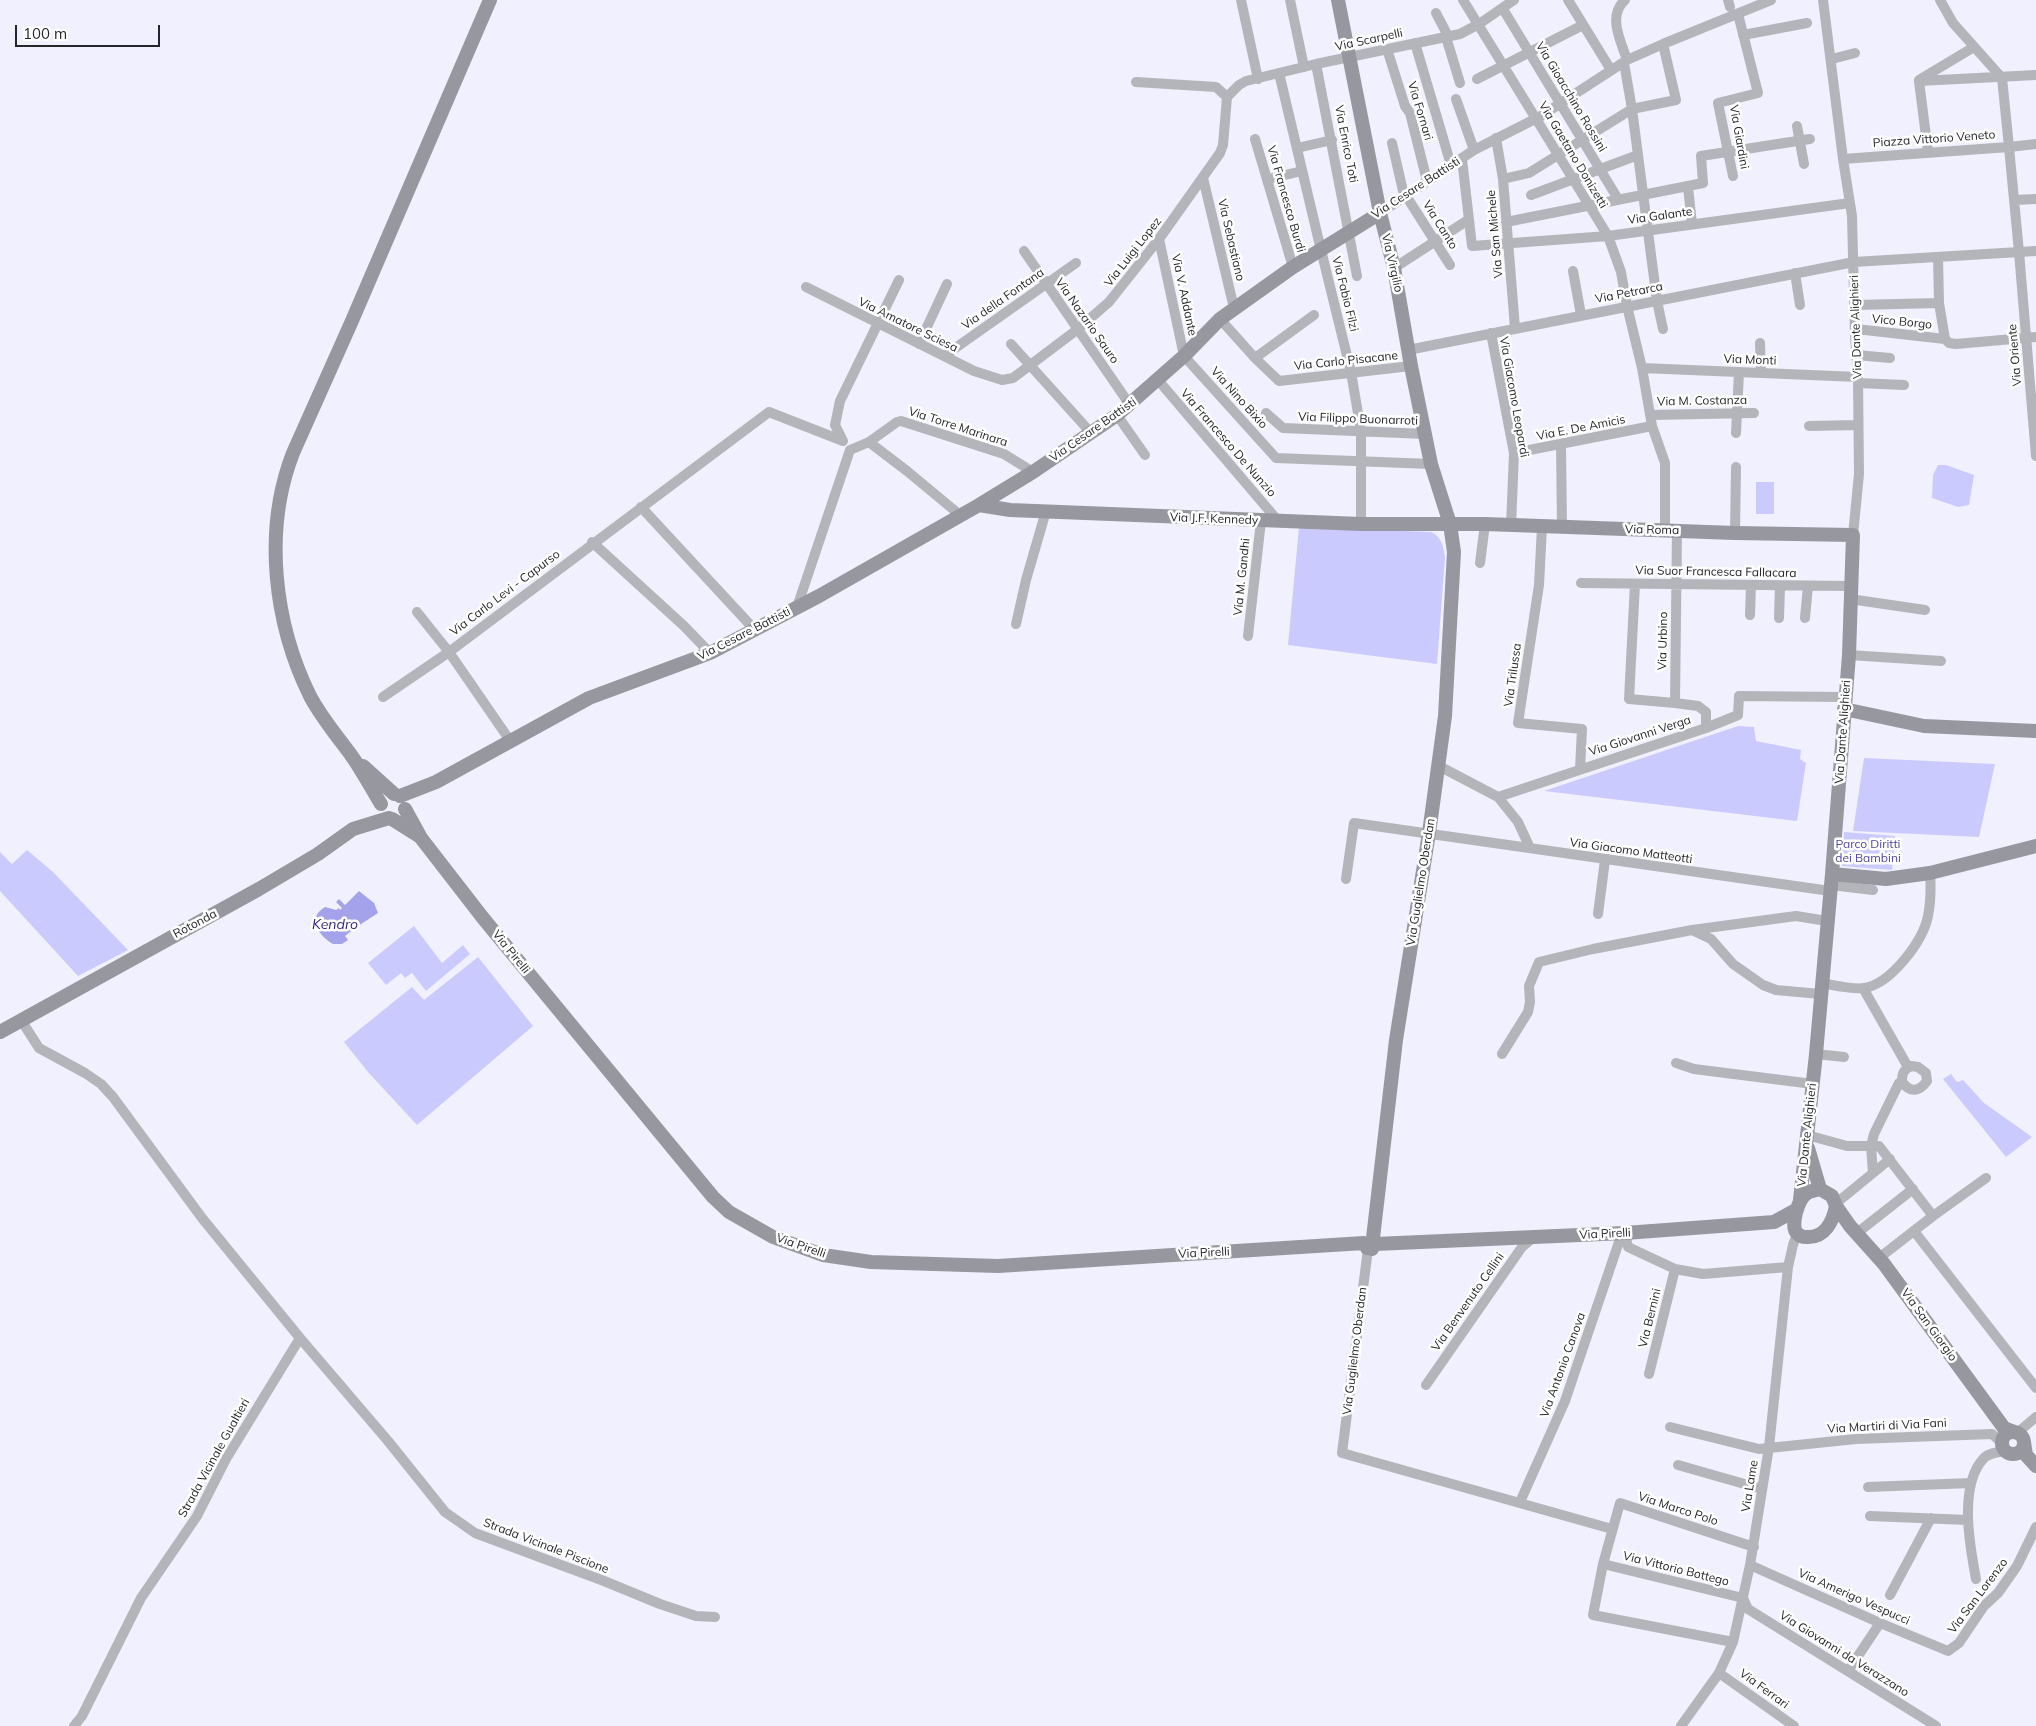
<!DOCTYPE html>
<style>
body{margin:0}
#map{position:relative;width:2036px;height:1726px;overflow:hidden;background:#f0f0fe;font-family:Mulish,sans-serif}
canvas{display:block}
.scale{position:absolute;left:15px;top:25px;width:145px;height:22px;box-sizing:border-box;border:2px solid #25262b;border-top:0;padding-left:6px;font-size:15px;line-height:18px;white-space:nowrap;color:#25262b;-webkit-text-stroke:4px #fff;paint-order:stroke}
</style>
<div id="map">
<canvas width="2036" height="1726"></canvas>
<div class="scale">100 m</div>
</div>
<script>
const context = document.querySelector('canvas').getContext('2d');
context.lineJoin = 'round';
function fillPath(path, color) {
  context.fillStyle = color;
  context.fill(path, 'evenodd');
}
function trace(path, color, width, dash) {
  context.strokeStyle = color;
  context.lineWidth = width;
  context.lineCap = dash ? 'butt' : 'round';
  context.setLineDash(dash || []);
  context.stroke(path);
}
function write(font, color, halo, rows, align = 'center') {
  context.font = font + ' Mulish,sans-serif';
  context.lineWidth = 5;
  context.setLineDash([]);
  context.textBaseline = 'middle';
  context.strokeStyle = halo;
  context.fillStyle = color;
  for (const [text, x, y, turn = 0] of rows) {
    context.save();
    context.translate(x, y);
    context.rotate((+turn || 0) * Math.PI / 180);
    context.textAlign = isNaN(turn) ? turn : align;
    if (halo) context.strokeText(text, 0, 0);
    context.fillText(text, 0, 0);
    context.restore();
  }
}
const green = new Path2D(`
 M1938,465H1946L1974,475L1969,505L1958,507L1932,498L1933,475Z
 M1756,482H1774V514H1756Z
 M1299,527L1431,532C1442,537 1443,546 1445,557L1437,664L1288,645Z
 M1738,726L1754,727L1756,741L1801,750L1800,759L1806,763L1797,821L1544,791Z
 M1864,758L1995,764L1979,837L1853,831Z
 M1844,832L1895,836L1892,870L1842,866Z
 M27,850L53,872L128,950L78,976L0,891V852L12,864Z
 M414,926L442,963L463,945L470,954L426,991L412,973L405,978L401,973L386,985L368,963Z
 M478,957L533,1026L417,1125L368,1072L344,1042L412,987L424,1000Z
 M1951,1074L1957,1082L1963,1080L1984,1103L2032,1137L2006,1157L1943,1079Z`);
const water = new Path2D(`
 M359,891L374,903L378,913L355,928L345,936L348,940L342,944H333C319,936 306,918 325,907L336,910L339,908L340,910L342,908L336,902L339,899L345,905Z`);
const street = new Path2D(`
 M1241,0L1258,79
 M1290,0L1304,67
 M1463,0L1608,236L1621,272L1627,306L1642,368L1652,426L1665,463V530
 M1568,0L1611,70
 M1625,0C1607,16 1621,41 1627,60
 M1728,0L1730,7
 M1823,0L1843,159
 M1940,0L1953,23L2002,78L2009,147L2036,144
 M1503,9L1618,199
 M1436,13L1448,36
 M1743,35L1807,23
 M1446,37L1460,83
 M1415,43L1451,165
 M1387,49L1405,106L1410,113L1427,181
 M1832,59L1855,53
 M1624,63L1632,109L1657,301L1663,329
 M1316,64L1357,276
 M1279,73L1321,250L1351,372L1361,431V524
 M1477,79L1583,25
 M1919,80L1974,47
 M1919,81L2036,75
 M1919,81L1928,152
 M1136,82L1216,87L1227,97
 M1227,97L1239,85L1246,81L1316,64L1460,34L1479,24L1514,0
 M1456,99L1474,150
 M1797,126L1804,164
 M1496,138L1503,179L1515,328
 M1255,139L1293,267
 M1392,143L1403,191L1450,265
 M1297,148L1332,140
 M1462,159L1472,246L1608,236L1850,203
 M1733,176L1718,103L1758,93L1738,14
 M1203,178L1234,308
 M1268,179L1302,171
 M1503,179L1529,173L1632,109L1676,100L1663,44
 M1688,187L1692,224
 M1531,195L1638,155
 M2015,200L2036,199
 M1380,213L1474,150L1541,116L1627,60L1663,44L1771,0
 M1506,222L1703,183L1701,156L1810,139
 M1159,239L1184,356L1276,458L1431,464
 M1024,251L1130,405
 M2036,251L2019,252L2036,456
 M1938,257L1939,303L1945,339
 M1394,268L1468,220
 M1573,271L1581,315
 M1795,273L1800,305
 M806,287L974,371L1002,380L1013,378L1078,329L1109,302L1159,239L1220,153L1223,145L1227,97
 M1856,305L1939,303
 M1220,319L1255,358L1279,381L1411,366
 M1856,329L1945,339L1949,343L1956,344L2036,337
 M1491,333L1514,453L1511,526
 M1760,343L1761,372
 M919,344L947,284
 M1011,344L1092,434
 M1408,350L1854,262L2019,252L2009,147L1843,159L1852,216L1855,336L1858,377L1859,474L1853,535
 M1856,355L1890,358
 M944,356L1076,263
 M1255,358L1314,315
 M1642,368L1858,377
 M1158,380L1279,522
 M1858,383L1904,385
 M1266,413L1283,428L1425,434
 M1117,415L1145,455
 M1650,415L1754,413
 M1809,426L1858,425
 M1736,433L1739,372
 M843,441L835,425L840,401L899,280
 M869,442L907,471L960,515
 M1561,445L1562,528
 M850,450L869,442L897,422L901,421L1004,454L1033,472
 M1514,453L1652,426
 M641,507L754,629
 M1542,527L1539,585L1518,723L1582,729L1580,769
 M1677,530L1675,703L1698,706L1706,712V728
 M1735,533L1736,467
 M592,542L684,626L710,653
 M1480,563L1485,524
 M1581,583L1850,586
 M1635,584L1629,699L1675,703
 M1850,599L1925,610
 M797,607L850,450
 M417,612L449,652L511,742
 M1750,615L1751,585
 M1779,618L1780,586
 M1805,618L1808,586
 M1016,624L1026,580L1046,511
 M1248,636L1261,521
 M1849,655L1941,661
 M383,697L449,652L769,412L843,441
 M1437,765L1498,797L1706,728L1738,715L1739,696L1844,697
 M1498,797L1518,822L1530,848
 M1346,879L1354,823L1830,891
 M1831,885L1873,890
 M1598,914L1605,860
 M1692,930L1796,916L1827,921
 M1821,983C1833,985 1853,990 1864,988C1891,984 1923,941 1928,916C1931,901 1931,887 1930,873
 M1863,988L1908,1067
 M21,1020L39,1048L85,1073L101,1084L113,1097L202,1218L300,1338L226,1459L197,1516L141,1598L82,1716L74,1726
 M1502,1054L1528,1012L1530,1002L1529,986L1539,962L1593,949L1692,930L1711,939L1733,964L1763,985L1776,990L1820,994
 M1816,1054L1844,1057
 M1676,1063L1694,1069L1813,1084
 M1807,1135L1847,1146H1879L1933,1216L1879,1258
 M1873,1173L1890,1159
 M1836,1206L1840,1200L1873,1173L1871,1146L1874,1134L1899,1083L1902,1082C1910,1093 1919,1092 1927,1081L1926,1073L1918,1067L1911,1066C1903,1070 1902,1074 1902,1082
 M1933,1216L1986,1178
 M1914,1231L2036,1388
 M1625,1233L1628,1247L1675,1269L1703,1274L1788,1267
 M1857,1233L1913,1189
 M1368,1249L1342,1453L1612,1529
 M300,1338L388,1441L445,1512L475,1533L604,1581L660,1604L696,1616L715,1617
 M1649,1374L1675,1269
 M1426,1385L1522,1247L1534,1237
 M1670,1427L1759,1449L1856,1439L1992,1434L2002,1443
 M2017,1433L2036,1417
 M1678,1465L1762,1489
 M1868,1487L1971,1483
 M1520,1502L1565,1401L1622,1233
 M1870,1516L1968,1520
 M1603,1564L1743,1598L1748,1609L1936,1726
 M1750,1565L1880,1623L1948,1651L1959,1643L1984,1606L1998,1593L2017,1566L2036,1527
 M1976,1579C1970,1547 1958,1485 1984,1458C1989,1453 1998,1452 2005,1451
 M1890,1595L1931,1518
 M1733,1642L1593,1615L1603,1564L1620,1503L1754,1547
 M1848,1671L1880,1623
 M1719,1673L1794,1726
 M1681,1726L1719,1673L1733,1642L1750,1565L1769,1447L1788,1267L1793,1245L1797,1234`);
const secondary = new Path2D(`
 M1338,0L1380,213L1394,268L1411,366L1431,464L1450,524L1454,552L1445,716L1429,833L1396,1040L1373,1238
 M979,505L1010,510L1361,524H1485L1735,533L1853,535L1849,655L1832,874L1816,1054L1800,1200
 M1844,709L1924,726L2036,731
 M363,766L394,794
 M400,796L436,782L589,698L710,653L819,596L979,505L1033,472L1117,415L1184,356L1220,319L1293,267L1380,213
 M381,804C371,788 362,770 351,755C337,736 321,717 310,696C274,623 263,530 293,453L351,323L490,0
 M405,809L421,838L483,918L713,1197L729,1212L773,1237L823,1255L871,1262L998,1266L1364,1243
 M392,819L419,836
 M1832,874L1886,879L1930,873L2036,846
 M0,1032L259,889L318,854L353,829L389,818
 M1808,1148L1820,1189
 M1836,1206C1833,1221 1825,1238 1807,1237C1804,1237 1799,1236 1797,1233C1790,1227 1798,1199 1806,1194C1809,1191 1816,1190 1820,1189L1832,1196L1836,1206L1850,1226L1884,1264L2004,1428L2017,1433
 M1367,1248L1372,1249L1375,1244L1625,1233L1774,1222L1796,1210
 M2002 1443a11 11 0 1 1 22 0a11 11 0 1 1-22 0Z
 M2024,1442L2026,1455L2036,1466`);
const streetNames = [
 ["Via Scarpelli",1369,40,-12],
 ["Via Gioacchino Rossini",1571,97,59],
 ["Via Fornari",1420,111,73],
 ["Via Giardini",1739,137,80],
 ["Piazza Vittorio Veneto",1934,139,-4],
 ["Via Enrico Toti",1346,144,79],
 ["Via Gaetano Donizetti",1573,155,59],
 ["Via Cesare Battisti",1416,188,-33],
 ["Via Francesco Burdi",1286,199,74],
 ["Via Galante",1660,216,-8],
 ["Via Canto",1440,225,58],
 ["Via San Michele",1495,234,-95],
 ["Via Sebastiano",1231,240,77],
 ["Via Luigi Lopez",1133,252,-52],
 ["Via Virgilio",1392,263,77],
 ["Via Petrarca",1629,293,-11],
 ["Via Fabio Filzi",1345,294,76],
 ["Via V. Addante",1184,295,78],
 ["Via della Fontana",1003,299,-35],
 ["Via Nazario Sauro",1087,321,55],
 ["Vico Borgo",1902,322,6],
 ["Via Amatore Sciesa",908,325,26],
 ["Via Dante Alighieri",1856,327,-92],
 ["Via Oriente",2015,355,-95],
 ["Via Monti",1750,360,2],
 ["Via Carlo Pisacane",1346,361,-6],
 ["Via Giacomo Leopardi",1514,397,80],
 ["Via Nino Bixio",1239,398,48],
 ["Via M. Costanza",1702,401,-1],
 ["Via Filippo Buonarroti",1358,419,2],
 ["Via Torre Marinara",958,427,18],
 ["Via E. De Amicis",1581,428,-11],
 ["Via Cesare Battisti",1093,430,-35],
 ["Via Francesco De Nunzio",1228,443,49],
 ["Via J.F. Kennedy",1214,519,2],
 ["Via Roma",1652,530,1],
 ["Via Suor Francesca Fallacara",1716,572,1],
 ["Via M. Gandhi",1242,577,-84],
 ["Via Carlo Levi - Capurso",505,593,-37],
 ["Via Cesare Battisti",744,634,-27],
 ["Via Urbino",1663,641,-89],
 ["Via Trilussa",1513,675,-82],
 ["Via Dante Alighieri",1843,732,-86],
 ["Via Giovanni Verga",1640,736,-18],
 ["Via Giacomo Matteotti",1631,851,8],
 ["Via Guglielmo Oberdan",1421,882,-81],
 ["Rotonda",195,924,-28],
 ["Via Pirelli",511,952,51],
 ["Via Dante Alighieri",1807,1135,-84],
 ["Via Pirelli",1605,1234,-3],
 ["Via Pirelli",801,1246,19],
 ["Via Pirelli",1204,1253,-3],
 ["Via Benvenuto Cellini",1468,1302,-55],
 ["Via Bernini",1650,1318,-76],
 ["Via San Giorgio",1929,1325,54],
 ["Via Guglielmo Oberdan",1355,1351,-83],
 ["Via Antonio Canova",1563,1365,-70],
 ["Via Martiri di Via Fani",1887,1426,-3],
 ["Strada Vicinale Gualtieri",214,1458,-61],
 ["Via Lame",1750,1486,-81],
 ["Via Marco Polo",1678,1509,18],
 ["Strada Vicinale Piscione",546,1546,21],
 ["Via Vittorio Bottego",1676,1569,14],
 ["Via San Lorenzo",1978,1596,-53],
 ["Via Amerigo Vespucci",1854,1597,24],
 ["Via Giovanni da Verazzano",1844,1654,32],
 ["Via Ferrari",1764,1689,36]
];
const parkNames = [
 ["Parco Diritti",1868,844],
 ["dei Bambini",1868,858]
];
const waterNames = [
 ["Kendro",335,925]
];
fillPath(green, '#cbcafe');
fillPath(water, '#a4a2eb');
trace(street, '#b4b4bb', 10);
trace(secondary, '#9797a0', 14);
write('12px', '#25262b', '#fff', streetNames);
write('12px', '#51469d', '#fff', parkNames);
write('italic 14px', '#301e72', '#fff', waterNames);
</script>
